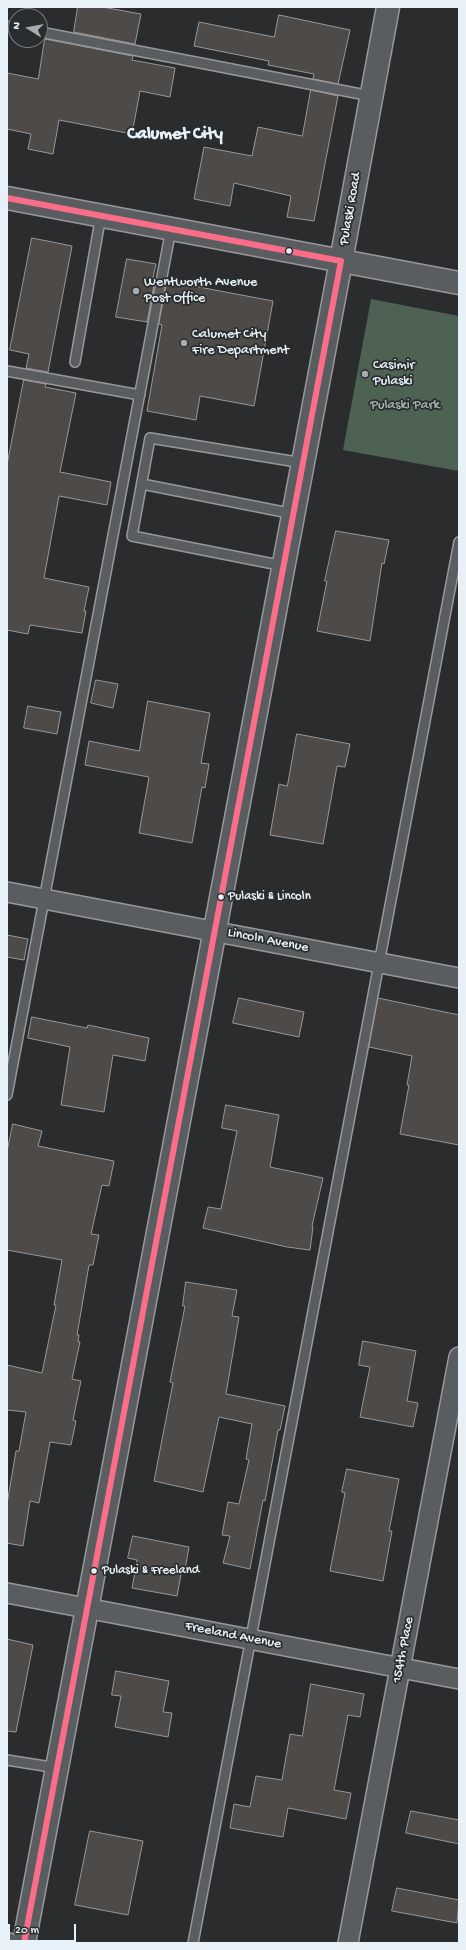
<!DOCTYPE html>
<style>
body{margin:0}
#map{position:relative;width:466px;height:1950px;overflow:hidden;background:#2b2c2d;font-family:"Gochi Hand",sans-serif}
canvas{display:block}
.frame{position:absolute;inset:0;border:8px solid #e8f1f8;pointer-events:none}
.north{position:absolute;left:8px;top:8px;width:40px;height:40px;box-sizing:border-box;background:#2a2d2e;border:1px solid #767b7f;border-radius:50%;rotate:281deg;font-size:11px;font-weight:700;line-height:16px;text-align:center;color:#e8f1f8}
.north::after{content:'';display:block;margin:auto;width:14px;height:18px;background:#a6acb1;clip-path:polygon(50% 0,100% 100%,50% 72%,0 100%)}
.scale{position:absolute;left:8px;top:1924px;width:68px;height:18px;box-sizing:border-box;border:2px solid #e8f1f8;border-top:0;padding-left:5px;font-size:12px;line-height:14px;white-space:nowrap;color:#e8f1f8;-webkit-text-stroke:3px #2a2d2e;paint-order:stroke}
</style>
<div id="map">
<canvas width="466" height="1950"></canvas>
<div class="frame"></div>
<div class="north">N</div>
<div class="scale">20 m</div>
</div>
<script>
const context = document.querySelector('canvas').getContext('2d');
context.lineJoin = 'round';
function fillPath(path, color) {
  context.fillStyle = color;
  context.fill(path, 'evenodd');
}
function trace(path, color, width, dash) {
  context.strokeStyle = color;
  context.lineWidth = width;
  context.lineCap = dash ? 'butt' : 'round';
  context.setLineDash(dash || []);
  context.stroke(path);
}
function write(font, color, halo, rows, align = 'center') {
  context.font = font + ' "Gochi Hand",sans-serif';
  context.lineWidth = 3.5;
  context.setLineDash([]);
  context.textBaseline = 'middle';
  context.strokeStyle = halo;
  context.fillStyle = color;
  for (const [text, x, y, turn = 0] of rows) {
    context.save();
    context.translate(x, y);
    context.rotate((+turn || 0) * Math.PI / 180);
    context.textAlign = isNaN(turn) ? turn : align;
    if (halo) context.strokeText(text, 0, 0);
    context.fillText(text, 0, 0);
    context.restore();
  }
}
const green = new Path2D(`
 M371,299L459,316V471L343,450Z`);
const building = new Path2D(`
 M78,7H102L141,14L135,44L74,32Z
 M279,15L350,30L338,84L313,79L314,74L268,65L269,61L194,46L199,22L274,37Z
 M45,39L133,56L132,60L175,68L170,97L140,91L132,134L59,120L53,154L28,149L31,134L7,129V73L38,79Z
 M311,90L338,96L314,221L287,217L291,196L234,183L230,206L194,199L204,147L252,156L258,127L302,136Z
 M32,238L72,246L48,372L26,368L29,354L10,350Z
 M127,259L156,264L153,278L155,279L147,322L116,317Z
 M167,281L273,301L254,406L200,396L196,420L147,411L162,325L159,324Z
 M24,380L46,384L45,387L76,393L60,472L111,482L107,505L59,496L44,578L89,587L84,611H86L82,633L30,625L28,634L7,630V465Z
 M336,531L389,540L384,564L382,563L370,641L317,631L327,581H325Z
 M96,680L118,684L113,708L91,703Z
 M148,701L210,713L201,763L209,764L205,788L202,787L192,843L139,833L149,777L85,765L89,741L139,751Z
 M28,706L61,712L57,734L24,728Z
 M297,734L350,744L345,767L337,766L323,844L270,835L279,784L287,786Z
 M7,935L28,939L24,960L7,957Z
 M239,998L304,1012L299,1037L233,1023Z
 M378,998L459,1015V1145L400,1134L409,1085H407L412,1056L369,1047Z
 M32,1017L87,1028L88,1025L149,1038L145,1061L113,1055L104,1112L61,1105L70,1047L28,1038Z
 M226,1105L279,1115L270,1167L323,1178L312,1226L313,1227L310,1250L287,1247L203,1228L208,1207L221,1209L237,1131L222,1128Z
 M13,1124L42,1131L38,1146L114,1161L109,1186L102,1185L91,1234L99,1235L93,1265H89L77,1335H79L78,1342H80L72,1379L81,1381L73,1420L76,1421L71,1445L50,1442L39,1503L30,1501L23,1546L7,1543V1504L16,1451H19L26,1412L7,1410V1365L42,1373L56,1305H54L62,1260L7,1250V1152Z
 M186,1282L237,1290L232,1316L239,1317L226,1394L285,1406L280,1430H278L265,1501L263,1500L250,1569L223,1563L230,1536L222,1535L228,1502L239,1504L249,1460L246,1459L252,1424L219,1417L203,1492L154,1481L173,1383L170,1382L185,1306H183Z
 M363,1341L416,1351L407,1401L418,1403L413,1427L360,1417L370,1367L359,1365Z
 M347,1469L399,1479L389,1531H392L383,1581L330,1571L345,1493L342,1492Z
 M133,1536L189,1547L185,1570L182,1569L177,1596L132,1588L137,1560L128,1558Z
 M7,1639L33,1645L16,1732L7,1731Z
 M116,1671L169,1681L163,1712L172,1713L168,1737L115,1727L121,1696L112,1695Z
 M311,1684L364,1694L360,1717L348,1715L334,1790L351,1793L346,1819L288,1808L283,1837L230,1828L234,1804L250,1807L256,1776L282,1780L290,1734L302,1736Z
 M411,1811L459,1820V1844L406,1833Z
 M90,1831L143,1841L128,1915L75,1905Z
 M397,1888L459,1900L457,1923L392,1911Z`);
const lane = new Path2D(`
 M7,26L16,28
 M40,32L371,96
 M75,362L101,215
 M7,371L140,395
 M142,484L294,514
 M284,566L132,536L150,438L303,463
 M7,1095L171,229
 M7,1760L57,1768
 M193,1943L459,542`);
const street = new Path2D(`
 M7,892L459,978
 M7,1593L459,1679
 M7,1943H9
 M348,1943L459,1357`);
const secondary = new Path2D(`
 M7,198L459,283
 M24,1943L341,261L388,7`);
const bus1 = new Path2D(`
 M7,198L341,261
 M24,1943L341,261`);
const markers = [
 [289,251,3.5,"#e8f1f8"],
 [136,291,4,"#a6acb1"],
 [184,343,4,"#a6acb1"],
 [365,374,4,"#a6acb1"],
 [221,897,3.5,"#e8f1f8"],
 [94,1571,3.5,"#e8f1f8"]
];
const busNames = [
 ["Pulaski & Lincoln",228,897],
 ["Pulaski & Freeland",102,1571]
];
const streetNames = [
 ["Pulaski Road",351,209,-80],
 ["Lincoln Avenue",268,941,11],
 ["Freeland Avenue",233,1636,11],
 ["154th Place",404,1650,-79]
];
const poiNames = [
 ["Wentworth Avenue",144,283],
 ["Post Office",144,299],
 ["Calumet City",192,335],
 ["Fire Department",192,351],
 ["Casimir",373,366],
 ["Pulaski",373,382]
];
const parkNames = [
 ["Pulaski Park",405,406]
];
const districtNames = [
 ["Calumet City",175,135]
];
fillPath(green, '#4e6253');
fillPath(building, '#4d4a48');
trace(building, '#96989a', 1);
trace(lane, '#96989a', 12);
trace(street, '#96989a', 22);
trace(secondary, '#96989a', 25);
trace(lane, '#5a5d60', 9);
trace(street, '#5a5d60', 19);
trace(secondary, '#5a5d60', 22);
trace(bus1, '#fb6d88', 6);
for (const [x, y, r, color] of markers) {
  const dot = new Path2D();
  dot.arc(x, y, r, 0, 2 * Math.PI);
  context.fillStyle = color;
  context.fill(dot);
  trace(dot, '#2a2d2e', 1.5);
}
write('13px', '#e8f1f8', '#2a2d2e', busNames, 'left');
write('14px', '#e8f1f8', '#2a2d2e', streetNames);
write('14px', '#e8f1f8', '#2a2d2e', poiNames, 'left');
write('14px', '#a5b5b0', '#2a2d2e', parkNames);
write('bold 18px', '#e8f1f8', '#2a2d2e', districtNames);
</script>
